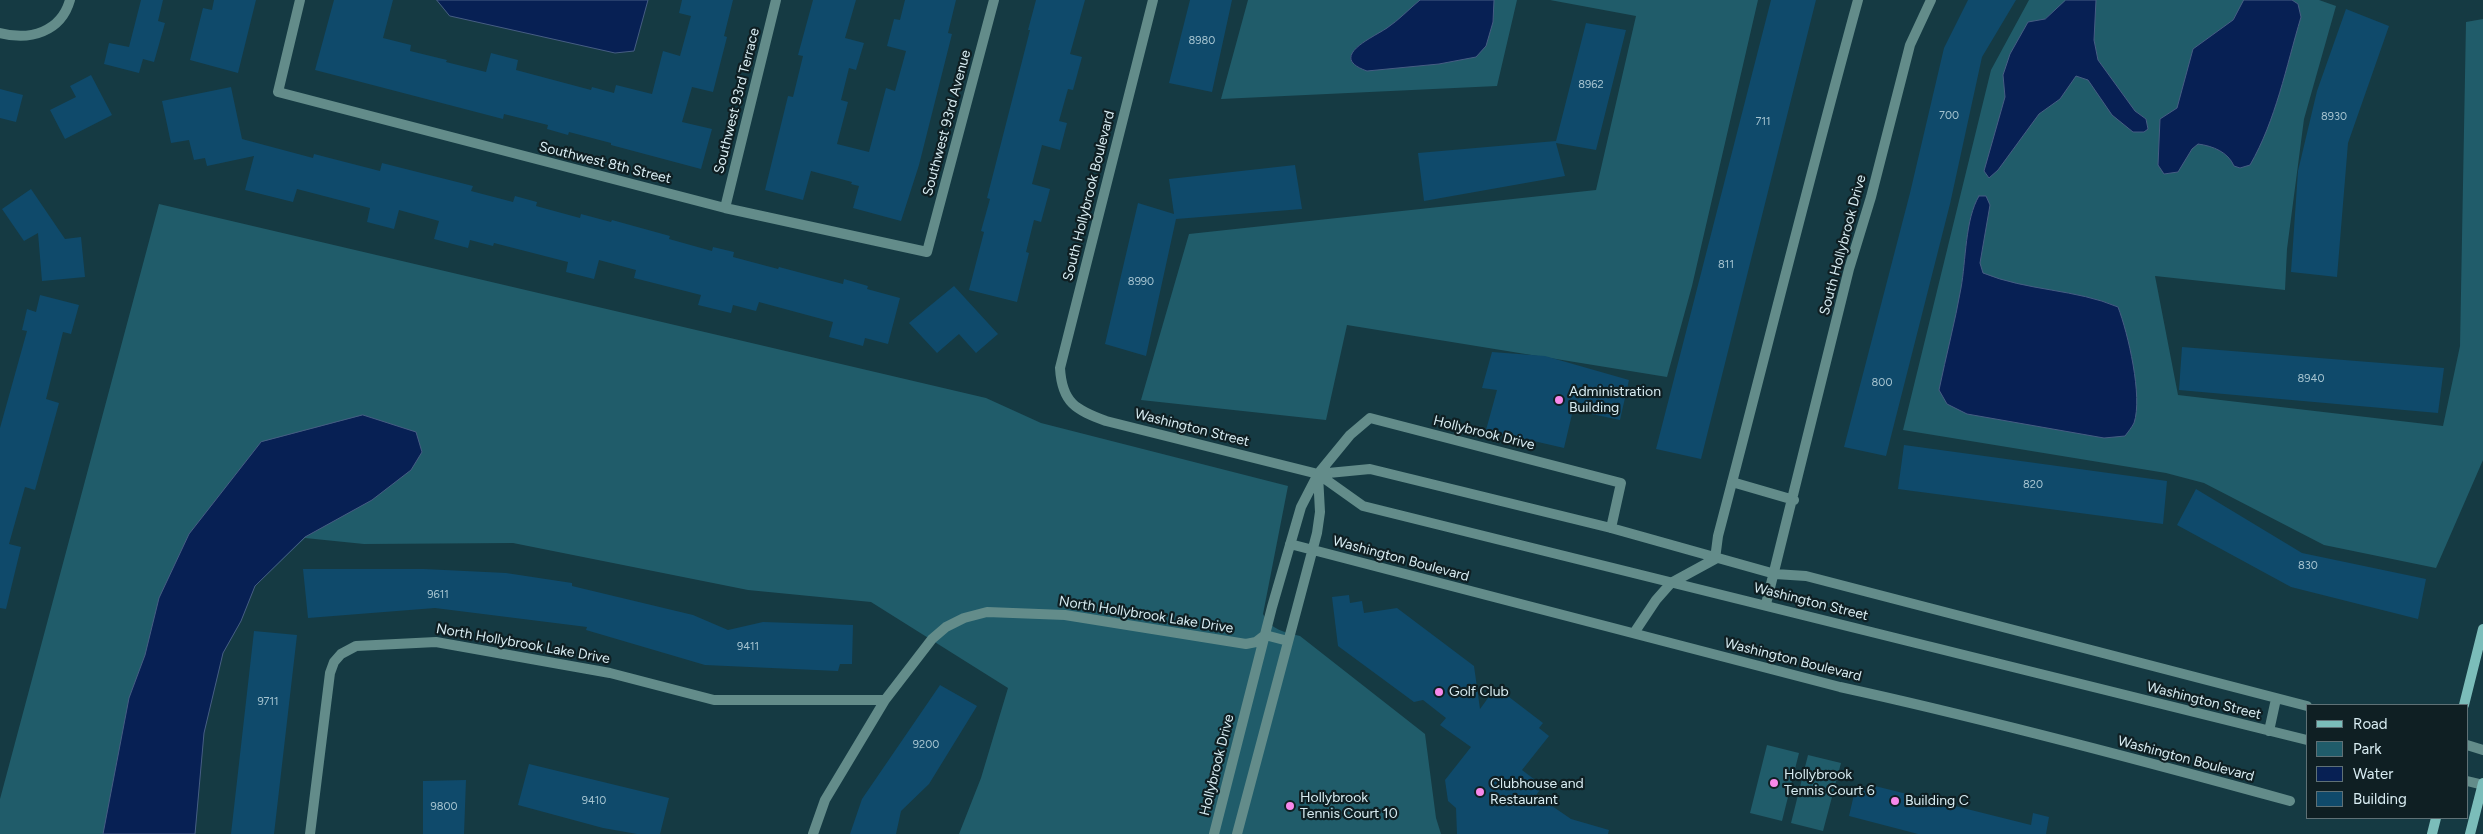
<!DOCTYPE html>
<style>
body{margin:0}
#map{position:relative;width:2483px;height:834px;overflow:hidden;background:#153a43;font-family:Figtree,sans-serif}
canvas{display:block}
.legend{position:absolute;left:2306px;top:704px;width:162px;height:115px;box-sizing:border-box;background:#0f1f23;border:1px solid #5f7176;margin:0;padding:6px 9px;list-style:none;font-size:15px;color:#d8ecf2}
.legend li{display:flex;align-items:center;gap:10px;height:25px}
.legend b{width:25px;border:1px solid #5f7176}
</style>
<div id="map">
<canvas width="2483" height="834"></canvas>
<ul class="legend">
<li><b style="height:6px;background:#7bbdba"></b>Road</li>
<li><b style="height:14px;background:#205c6a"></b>Park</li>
<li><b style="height:14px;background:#072054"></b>Water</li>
<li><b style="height:14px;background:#0f4a6b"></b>Building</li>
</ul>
</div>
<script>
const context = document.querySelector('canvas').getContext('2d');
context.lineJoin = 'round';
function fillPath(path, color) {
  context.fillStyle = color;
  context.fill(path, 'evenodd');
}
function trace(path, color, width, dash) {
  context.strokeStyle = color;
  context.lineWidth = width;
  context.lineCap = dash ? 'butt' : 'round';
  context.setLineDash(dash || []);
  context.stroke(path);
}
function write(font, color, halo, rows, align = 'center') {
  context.font = font + ' Figtree,sans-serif';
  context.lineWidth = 4.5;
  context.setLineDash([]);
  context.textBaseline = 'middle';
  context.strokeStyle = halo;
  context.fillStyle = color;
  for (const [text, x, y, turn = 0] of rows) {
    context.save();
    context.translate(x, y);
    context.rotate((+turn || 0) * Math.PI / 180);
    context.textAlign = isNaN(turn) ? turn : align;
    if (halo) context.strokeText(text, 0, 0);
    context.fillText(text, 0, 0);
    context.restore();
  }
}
const green = new Path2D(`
 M1248,0H1517L1497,86L1221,99Z
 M1550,0H1758L1692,286L1667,377L1347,325L1326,420L1141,400L1189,234L1596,190L1636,16Z
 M2029,0H2319L2336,6L2304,119L2287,249L2285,290L2155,276L2178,395L2443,426L2460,346L2466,22L2483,19V460L2436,568L2324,545L2204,483L2166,473L1903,430L1991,70Z
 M159,204L986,398L1041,423L1288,486L1263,614C1271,630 1284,632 1300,636L1425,734L1436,818L1441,834H959L981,778L1008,688L871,602L748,590L513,543L364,544L305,538L255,586L241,621L223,653L204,733L195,834H0V799Z
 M1767,745L1799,753L1782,821L1750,813Z
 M1808,755L1841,763L1823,831L1791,823Z`);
const water = new Path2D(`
 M437,0H648L634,51L615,53L450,16Z
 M1420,0H1494L1493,22L1486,46L1476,57L1439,64L1367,71C1327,57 1372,38 1387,28C1399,20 1409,9 1420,0Z
 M2066,0H2096L2094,40L2098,60L2135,111L2146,119L2148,129L2144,132H2133L2112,115L2088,80L2076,76L2060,99L2039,114L1998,170L1989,178L1984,171L2005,97L2003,75L2010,54L2028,22L2045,19Z
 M2244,0H2292L2298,4L2301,17C2286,67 2276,120 2250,165L2240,168L2234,166C2228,152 2213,146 2198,144L2192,149L2178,172L2164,174L2158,165L2160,119L2177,108L2193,49L2233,20Z
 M1979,196H1986L1990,205L1980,263L1983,273C2027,291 2076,289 2118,307C2128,333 2143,397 2134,423C2132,427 2128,432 2125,436L2104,438L1967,414L1947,404L1939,390C1946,356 1955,322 1961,288C1966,261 1965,219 1979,196Z
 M363,415L416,432L422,452L411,470L372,500L305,537L255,586L241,621L223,653L204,733L195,834H103L129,698L145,655L159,598L189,534L261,442Z`);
const building = new Path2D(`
 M141,0H163L158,21L165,23L154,62L143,59L139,73L104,64L109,43L129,47Z
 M214,0H256L238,73L190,60L203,8L212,10Z
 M334,0H393L383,38L411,45L410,51L447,60L446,62L486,72L491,53L518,60L516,70L591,90L592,87L614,93L616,85L652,94L663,51L680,56L691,16L679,13L682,0H733L724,36L727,37L713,92L692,87L682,122L712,129L701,169L611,145V143L569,132L568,135L547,129L548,125L504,114L503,119L315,70Z
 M813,0H856L845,38L864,43L856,70L849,68L841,100L848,102L837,144L869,152L886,88L895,91L906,51L887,46L894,19L900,20L905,0H956L948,33L952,34L919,165L901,221L853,208L859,186L851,184L852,182L811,171L803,200L765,190L788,96L793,97L803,56L798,55Z
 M1036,0H1085L1070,54L1082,57L1073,90L1068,89L1059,121L1067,123L1060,150L1042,145L1032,184L1050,189L1041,222L1034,220L1026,252L1029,253L1017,302L969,290L984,232L981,231L990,199L987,198L1030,30H1028Z
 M1190,0H1232L1212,92L1169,83Z
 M1771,0H1816L1701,459L1656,449Z
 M1968,0H2016L1982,57L1950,204L1886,456L1844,447L1910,193L1944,48Z
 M2346,9L2389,26L2348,143L2337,277L2291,272L2298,171L2317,91Z
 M1586,23L1626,30L1596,150L1556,143L1565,176L1424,201L1418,153L1556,141Z
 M91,75L112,115L65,139L50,110L76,97L70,86Z
 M231,87L242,139L313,158L314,154L380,171L382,163L473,186L471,191L513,202L515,196L537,202L536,206L580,218L581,214L611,222L612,220L670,236L669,239L712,251L713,247L734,252L733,257L778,269L779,267L843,284L844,279L868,286L867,289L900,298L888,344L865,338L863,346L829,337L833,322L759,302L756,311L733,305L731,313L698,305L701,295L634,278L636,270L599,260L594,279L566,272L568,262L494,243L493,246L470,240L468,248L434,239L439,221L399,210L394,229L367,222L370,208L297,189L293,202L245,190L254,156L207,166L205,158L194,160L189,140L171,143L162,101Z
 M0,89L23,95L16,122L0,118Z
 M1295,165L1302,209L1176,219L1146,356L1105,344L1138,203L1174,214L1169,179Z
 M31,189L65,239L81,237L85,277L42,281L38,233L24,241L2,209Z
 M954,286L998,334L976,353L959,334L937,353L909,323Z
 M40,295L79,305L71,334L63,332L46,399L59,403L35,490L25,487L9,544L21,547L6,609L0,608V428L27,331L22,330L27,309L36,312Z
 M2182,347L2444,368L2438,413L2179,390Z
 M1492,352L1545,356L1629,380L1620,420L1573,410L1564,448L1486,430L1497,390L1482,388Z
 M1904,445L2167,481L2163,524L1898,489Z
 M2196,489L2302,553L2426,579L2418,619L2291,587L2177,525Z
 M303,569H424L506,573L572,583V586L693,615L728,630L763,622L853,625L852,664H840L838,671L705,665L586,630L587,627L435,608L308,618Z
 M1349,595L1350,603L1362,601L1364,613L1397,608L1474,666L1480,709L1496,687L1543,723L1539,728L1549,736L1522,770L1543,786L1536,795L1571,819L1609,830L1608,834H1457L1456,808L1448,801L1445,780L1471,747L1440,725L1446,718L1423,700L1414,702L1338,646L1332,597Z
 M254,631L297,635L274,834H231Z
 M940,685L977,706L929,784L901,811L896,834H850L862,799Z
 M529,764L669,798L660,834H637L603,828L518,805Z
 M466,780L464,834H423V781Z
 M1867,784L2031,825L2033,813L2049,817L2046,834H1918L1849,816L1856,786L1865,789Z`);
const minor = new Path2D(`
 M300,0L278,92L725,208L927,252L994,0
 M1153,0L1060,368C1062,403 1076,410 1106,421L1318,474L1370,469L1611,528L1775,574L1806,576L2307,706
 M0,33C30,41 61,32 70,0
 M725,208L776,0
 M1318,474L1363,506L2307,740
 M1732,482L1794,500
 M1290,544L1840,687C1991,720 2141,760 2290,801
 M1766,604L1849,269L1871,197L1910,45L1931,0
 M1634,633L1656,600L1671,583L1715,559L1718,536C1765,357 1809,178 1858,0
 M2269,731L2276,699
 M2467,745L2483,750
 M2467,781L2483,785
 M310,834L330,673L334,662L341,654L356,646L436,642L610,673L714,700H885
 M813,834L825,800L885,700L932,639L946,627L964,618L987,612L1065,615L1246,644L1256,642L1265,635L1288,641
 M1214,834L1272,607L1301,507L1318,474L1350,435L1370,418L1621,483L1611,528
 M1237,834L1317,533L1320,512L1318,475`);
const secondary = new Path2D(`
 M2464,705L2483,629
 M2432,834L2436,818
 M2470,834L2483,783`);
const markers = [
 [1559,400,5,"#f888ea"],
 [1439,692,5,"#f888ea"],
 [1774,783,5,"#f888ea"],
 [1480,792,5,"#f888ea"],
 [1895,801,5,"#f888ea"],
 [1290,806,5,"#f888ea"]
];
const numberNames = [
 ["8980",1202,41],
 ["8962",1591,85],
 ["700",1949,116],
 ["8930",2334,117],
 ["711",1763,122],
 ["811",1726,265],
 ["8990",1141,282],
 ["8940",2311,379],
 ["800",1882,383],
 ["820",2033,485],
 ["830",2308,566],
 ["9611",438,595],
 ["9411",748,647],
 ["9711",268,702],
 ["9200",926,745],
 ["9410",594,801],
 ["9800",444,807]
];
const streetNames = [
 ["Southwest 93rd Terrace",737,101,-76],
 ["Southwest 93rd Avenue",947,123,-75],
 ["Southwest 8th Street",605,163,14],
 ["South Hollybrook Boulevard",1089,196,-76],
 ["South Hollybrook Drive",1843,245,-75],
 ["Washington Street",1192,428,14],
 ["Hollybrook Drive",1484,433,14],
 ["Washington Boulevard",1401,559,15],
 ["Washington Street",1811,602,14],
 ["North Hollybrook Lake Drive",1146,615,9],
 ["North Hollybrook Lake Drive",523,644,10],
 ["Washington Boulevard",1793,660,14],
 ["Washington Street",2204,701,14],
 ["Washington Boulevard",2186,759,15],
 ["Hollybrook Drive",1217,765,-76]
];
const poiNames = [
 ["Administration",1569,392],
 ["Building",1569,408],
 ["Golf Club",1449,692],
 ["Hollybrook",1784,775],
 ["Tennis Court 6",1784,791],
 ["Clubhouse and",1490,784],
 ["Restaurant",1490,800],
 ["Hollybrook",1300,798],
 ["Tennis Court 10",1300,814],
 ["Building C",1905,801]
];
fillPath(green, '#205c6a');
fillPath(water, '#072054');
trace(water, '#465d83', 1);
fillPath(building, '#0f4a6b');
trace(minor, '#638c8a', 10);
trace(secondary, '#7bbdba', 10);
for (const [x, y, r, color] of markers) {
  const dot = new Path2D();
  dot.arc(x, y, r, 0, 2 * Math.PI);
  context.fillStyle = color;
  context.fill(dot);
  trace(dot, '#0f1f23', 2);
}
write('11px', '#a6c4d0', null, numberNames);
write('14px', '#d8ecf2', '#0f1f23', streetNames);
write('14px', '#d8ecf2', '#0f1f23', poiNames, 'left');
</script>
